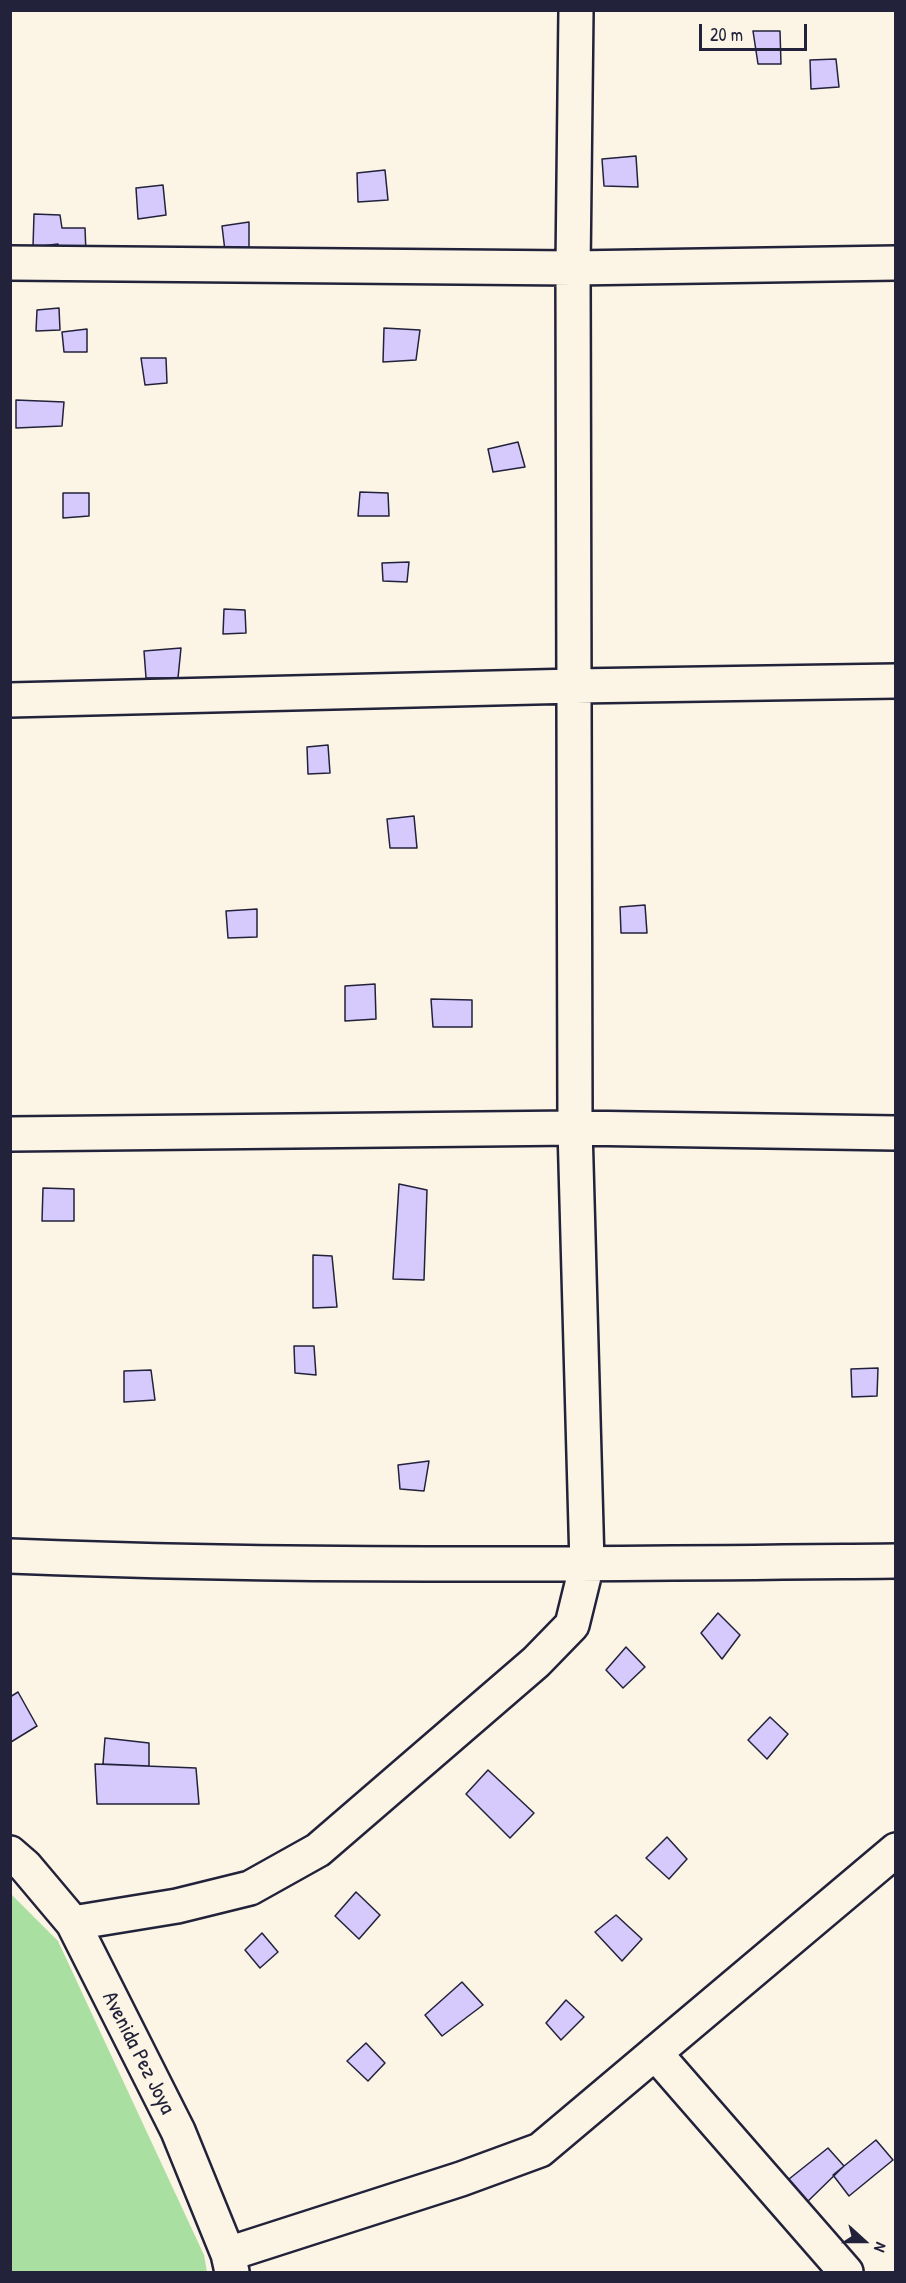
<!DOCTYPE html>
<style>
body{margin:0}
#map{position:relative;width:906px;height:2283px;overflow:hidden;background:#fcf5e5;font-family:"Patrick Hand",sans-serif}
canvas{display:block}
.frame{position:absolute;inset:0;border:12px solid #22223b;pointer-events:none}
.north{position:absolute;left:834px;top:2211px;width:60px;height:60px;-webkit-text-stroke:4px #fcf5e5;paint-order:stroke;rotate:111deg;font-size:16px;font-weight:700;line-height:24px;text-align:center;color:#22223b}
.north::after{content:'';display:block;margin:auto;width:21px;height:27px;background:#22223b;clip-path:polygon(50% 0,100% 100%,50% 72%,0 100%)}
.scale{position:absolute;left:699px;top:24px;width:108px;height:27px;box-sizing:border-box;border:3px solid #22223b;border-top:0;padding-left:8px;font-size:18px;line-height:21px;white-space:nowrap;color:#22223b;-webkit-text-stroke:4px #fcf5e5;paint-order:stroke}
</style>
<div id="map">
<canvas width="906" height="2283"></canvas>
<div class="frame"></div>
<div class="north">N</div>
<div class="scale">20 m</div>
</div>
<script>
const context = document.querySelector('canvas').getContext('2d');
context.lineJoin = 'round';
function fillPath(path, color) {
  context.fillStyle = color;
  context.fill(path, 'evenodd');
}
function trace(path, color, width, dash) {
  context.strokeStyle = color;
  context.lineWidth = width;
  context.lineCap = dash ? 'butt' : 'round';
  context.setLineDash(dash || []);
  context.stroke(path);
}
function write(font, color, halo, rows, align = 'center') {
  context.font = font + ' "Patrick Hand",sans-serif';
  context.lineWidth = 4.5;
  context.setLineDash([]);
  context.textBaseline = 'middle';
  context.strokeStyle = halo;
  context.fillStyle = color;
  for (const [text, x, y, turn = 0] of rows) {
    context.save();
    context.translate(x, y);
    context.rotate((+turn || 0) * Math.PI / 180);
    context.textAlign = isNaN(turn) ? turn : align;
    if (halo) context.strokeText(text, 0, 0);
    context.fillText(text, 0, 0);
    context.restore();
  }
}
const green = new Path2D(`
 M11,1894L58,1941L204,2255L207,2272H11Z`);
const building = new Path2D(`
 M753,31H780L781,64H758Z
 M836,59L839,87L811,89L810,60Z
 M636,156L638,187L604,186L602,159Z
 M385,170L388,200L358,202L357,173Z
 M163,185L166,215L138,219L136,188Z
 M34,214L60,215L62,228H85L86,253L59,256L58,244L33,247Z
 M249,222V248L225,251L222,226Z
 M59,308L60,330L36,331L37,310Z
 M384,328L420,330L416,360L383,362Z
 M87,329V352H64L62,332Z
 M141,358H166L167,383L145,385Z
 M16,400L64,402L62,426L16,428Z
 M518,442L525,467L493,472L488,449Z
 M360,492L388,493L389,516H358Z
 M63,493H89V516L63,518Z
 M409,562L407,582L383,581L382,563Z
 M224,609L245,610L246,633L223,634Z
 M181,648L178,678H146L144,651Z
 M328,745L330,773L308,774L307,747Z
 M414,816L417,848H390L387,819Z
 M645,905L647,933H621L620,907Z
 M257,909V937L228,938L226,911Z
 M375,984L376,1019L345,1021V986Z
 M431,999L472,1000V1027H433Z
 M399,1184L427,1190L424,1280L393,1279Z
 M43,1188L74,1189V1221H42Z
 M313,1255L332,1256L337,1307L313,1308Z
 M294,1346H314L316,1375L295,1373Z
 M878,1368L877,1396L852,1397L851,1369Z
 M151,1370L155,1400L124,1402V1371Z
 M429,1461L424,1491L400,1489L398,1465Z
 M718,1613L740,1635L722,1659L701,1633Z
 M626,1647L645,1667L623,1688L606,1670Z
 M18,1692L37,1726L11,1742L10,1697Z
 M770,1717L788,1734L767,1759L748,1740Z
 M105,1738L149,1743V1766L103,1764Z
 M95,1764L196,1768L199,1804H97Z
 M488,1770L534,1813L510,1838L466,1794Z
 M667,1837L687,1859L669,1879L646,1858Z
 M356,1892L380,1915L359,1939L335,1916Z
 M616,1915L642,1939L622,1961L595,1932Z
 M262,1933L278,1952L260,1968L245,1950Z
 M462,1982L483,2005L442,2036L425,2015Z
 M566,2000L584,2017L561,2040L546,2023Z
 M366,2043L385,2063L368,2081L347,2061Z
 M876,2140L893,2160L849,2196L833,2175Z
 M828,2148L844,2166L804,2205L784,2183Z`);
const minor = new Path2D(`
 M10,263L573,268L896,263
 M10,700L575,686L896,681
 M10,1134L575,1128L896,1133
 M10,1556C305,1568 601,1564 896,1561
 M10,1853L25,1866L73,1923L178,2131L228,2254L232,2272
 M73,1923L177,1906L250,1888L318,1850L536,1662L572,1625L587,1564L575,1128L573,268L576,10
 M655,2053L846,2272
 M228,2254L461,2179L540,2150L896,1850`);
const streetNames = [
 ["Avenida Pez Joya",138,2053,63]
];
fillPath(green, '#a9dfa1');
fillPath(building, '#d6c9fc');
trace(building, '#22223b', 1.5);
trace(minor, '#22223b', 38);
trace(minor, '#fcf5e5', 33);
write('22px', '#22223b', '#fcf5e5', streetNames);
</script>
